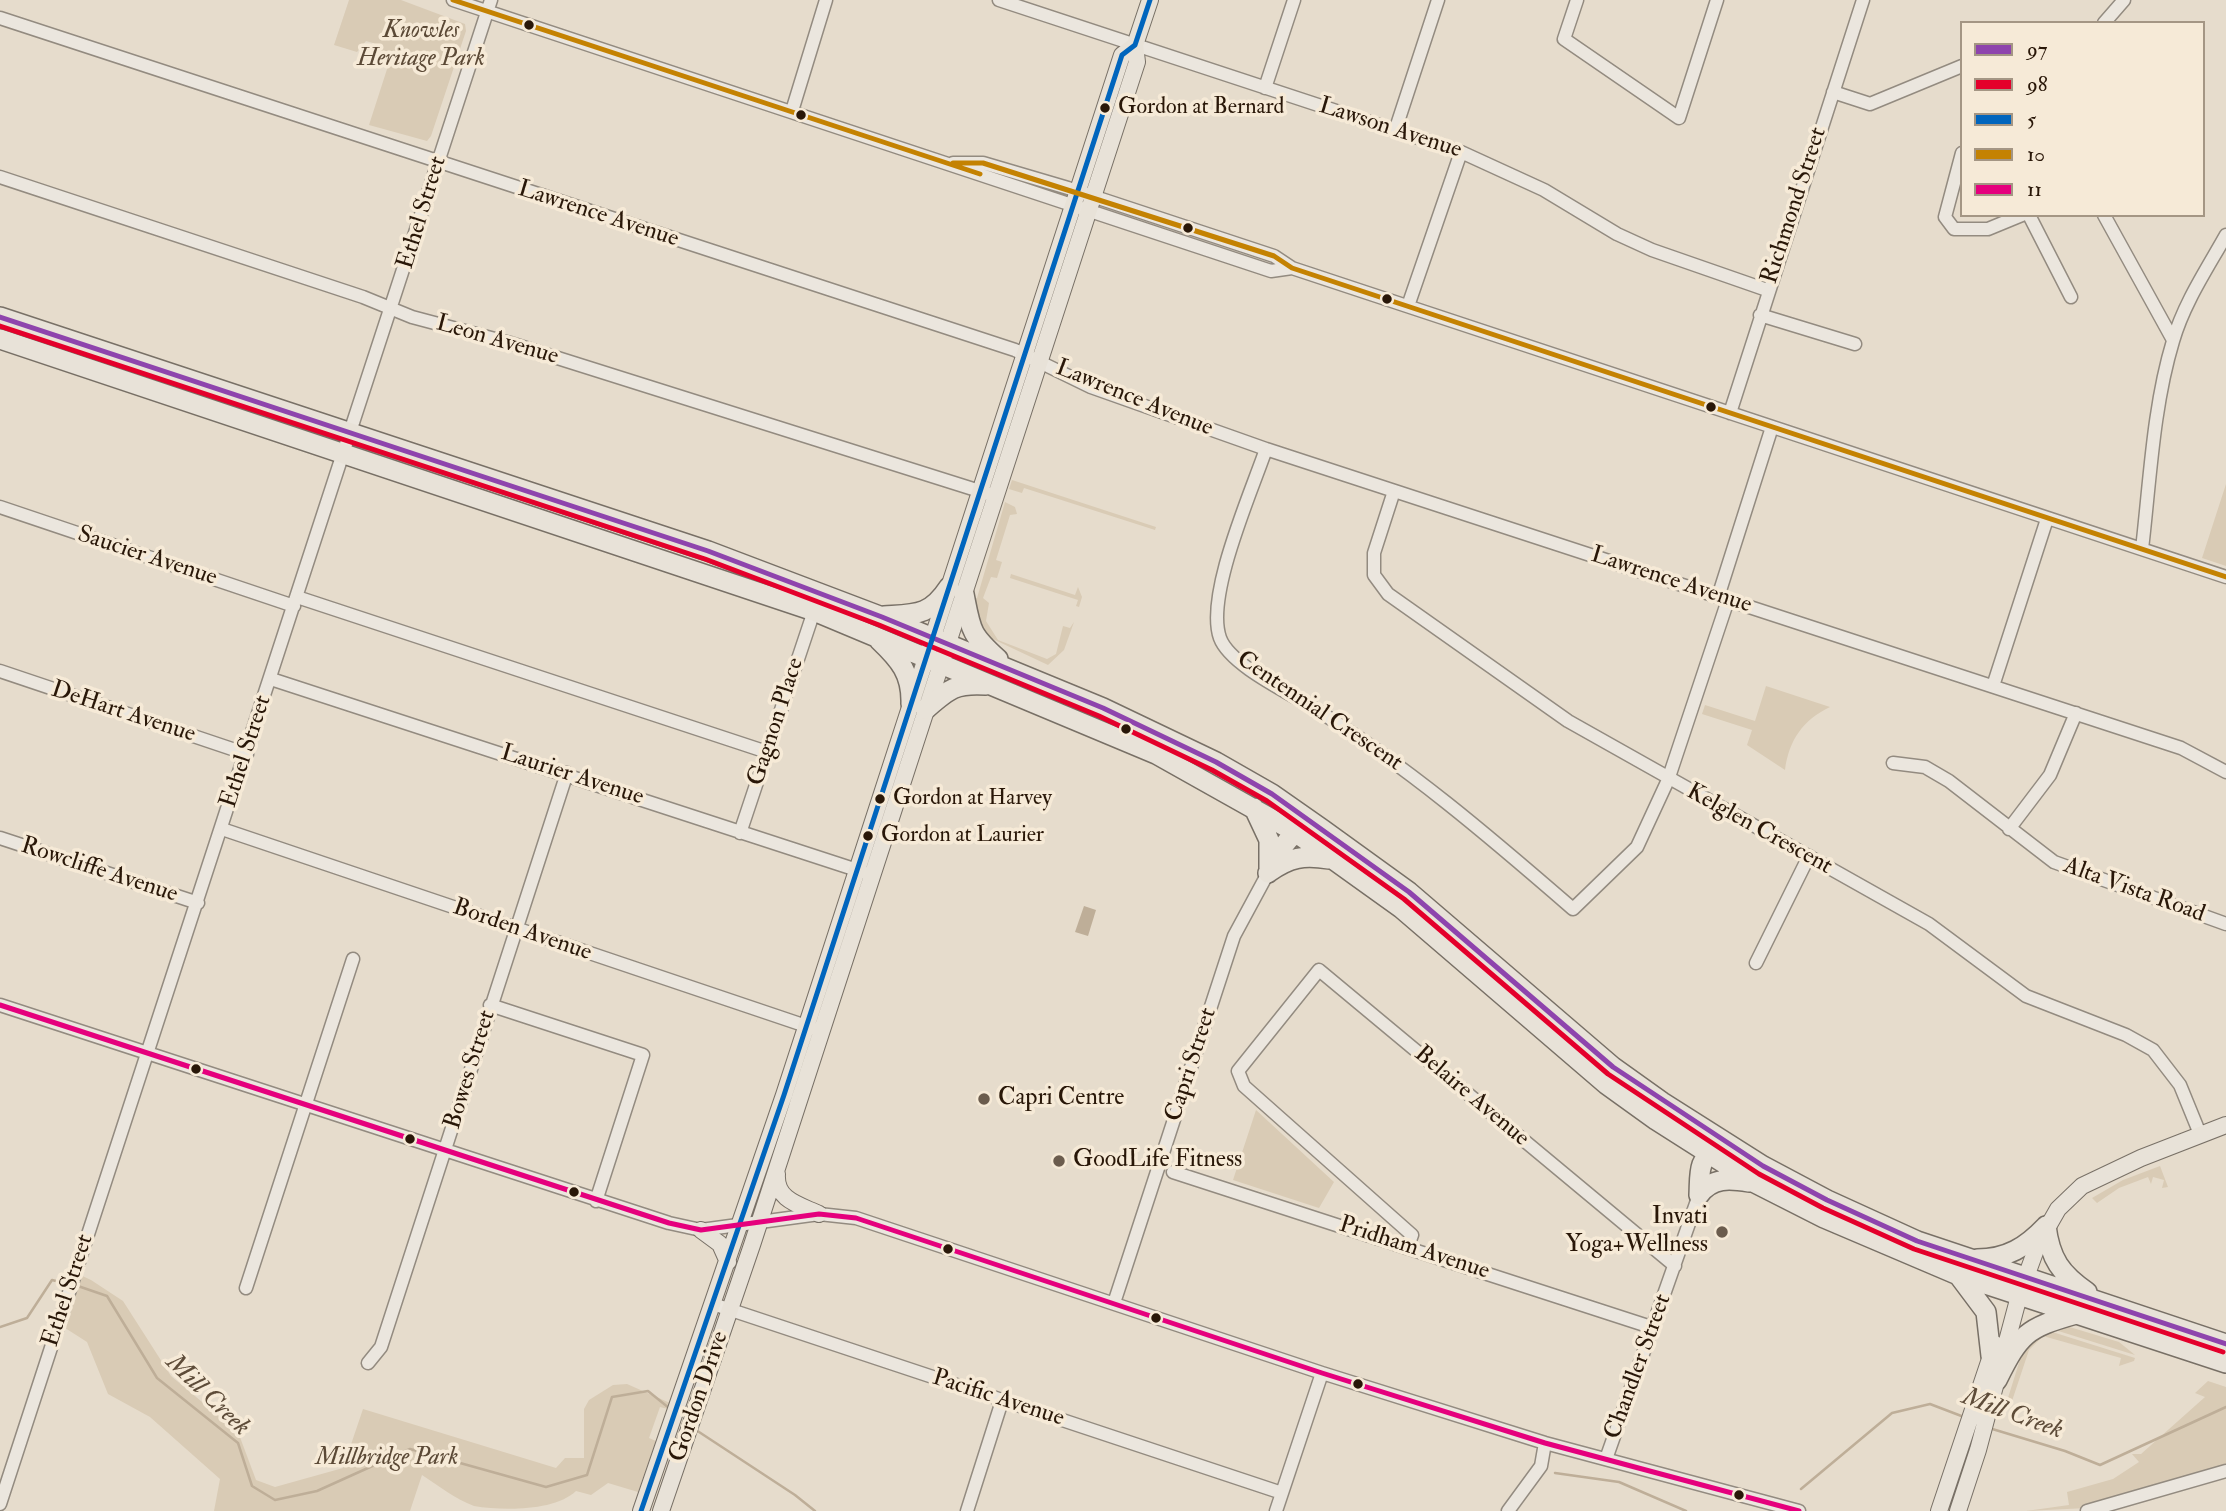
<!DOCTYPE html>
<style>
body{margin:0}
#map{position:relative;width:2226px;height:1511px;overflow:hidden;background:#e6dccc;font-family:"IM FELL Double Pica",serif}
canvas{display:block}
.legend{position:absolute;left:1960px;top:21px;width:245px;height:196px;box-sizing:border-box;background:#f6ead7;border:2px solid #a49684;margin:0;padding:9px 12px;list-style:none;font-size:21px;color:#291708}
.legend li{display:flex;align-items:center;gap:14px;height:35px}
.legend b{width:35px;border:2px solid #a49684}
</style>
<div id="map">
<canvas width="2226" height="1511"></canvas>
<ul class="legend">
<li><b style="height:9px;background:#8e44ad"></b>97</li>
<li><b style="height:9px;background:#e4002b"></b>98</li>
<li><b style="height:9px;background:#0065bd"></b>5</li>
<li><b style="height:9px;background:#c48202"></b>10</li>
<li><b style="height:9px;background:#e5007d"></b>11</li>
</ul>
</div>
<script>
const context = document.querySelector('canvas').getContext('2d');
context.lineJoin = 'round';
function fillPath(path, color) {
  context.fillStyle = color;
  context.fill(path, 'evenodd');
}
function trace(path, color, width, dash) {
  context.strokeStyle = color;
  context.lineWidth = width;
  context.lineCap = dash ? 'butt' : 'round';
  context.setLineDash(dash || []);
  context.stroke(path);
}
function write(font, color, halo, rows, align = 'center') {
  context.font = font + ' "IM FELL Double Pica",serif';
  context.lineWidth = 7;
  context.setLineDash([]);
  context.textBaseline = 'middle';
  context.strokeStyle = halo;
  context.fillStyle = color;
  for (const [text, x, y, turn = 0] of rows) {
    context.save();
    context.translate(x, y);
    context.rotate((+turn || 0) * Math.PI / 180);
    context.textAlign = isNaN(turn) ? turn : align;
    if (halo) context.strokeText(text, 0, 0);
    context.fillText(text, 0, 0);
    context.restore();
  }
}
const green = new Path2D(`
 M349,0H401L465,24L466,31L431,136L427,141L369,125L389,63L376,59L373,43L366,41L357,52L334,45Z
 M1012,480L1156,527L1155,530L1024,488L1022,493L1009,489Z
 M2226,484V566L2202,558Z
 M1005,502L1015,507L1017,514L1010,515L996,560L1002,562L997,578L991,577L983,598L989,603L986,621L998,640L1047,659L1056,654L1063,626L1070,628L1074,622L1064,650L1048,665L980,633L974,598H977Z
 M1011,574L1075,595L1078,587L1082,597L1079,607L1076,606L1078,600L1010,578Z
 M1766,686L1830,707C1803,720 1789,740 1785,770L1747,745L1752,730L1702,714L1705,705L1755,721Z
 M1256,1110L1334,1182L1319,1208L1233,1180Z
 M2160,1166L2168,1187L2162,1188L2164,1180L2153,1177L2151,1184L2148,1177L2119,1188L2097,1203L2092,1198L2123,1180Z
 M78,1274L91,1280L123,1301L171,1376L238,1432L256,1480L275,1487L343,1468L363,1409L556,1468L565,1458H584V1409L589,1400L613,1385L627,1384L670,1403L668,1409L660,1407L649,1438L656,1441L638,1492L608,1483L591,1495L576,1491C555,1511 504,1511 474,1506C455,1499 439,1486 422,1475L410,1511H214L220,1479L150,1417L108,1394L87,1342L62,1326Z
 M2063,1325L2119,1342L2135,1355L2052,1329Z
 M2046,1330L2135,1358L2134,1361L2119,1366L2121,1358L2043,1336L2029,1350L2011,1404L2007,1401L2023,1350Z
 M2208,1381L2226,1387V1464L2210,1469L2205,1474L2087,1508L2026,1511L2069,1505L2067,1492L2113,1479L2139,1462L2132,1454H2141L2205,1397L2195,1393Z`);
const water = new Path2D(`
 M1084,906L1096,910L1088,936L1075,932Z`);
const stream = new Path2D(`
 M75,1285L107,1296L157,1378L238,1443L252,1486L275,1500L317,1491L410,1449L546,1487L587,1475L612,1397L648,1391L669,1408
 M0,1327L27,1318L52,1280L68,1284
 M1989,1428L2065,1451L2100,1465L2226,1407
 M696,1430L795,1495L815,1511
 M1555,1473L1619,1482L1686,1511
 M1801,1489L1892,1413L1930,1404L1964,1417`);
const minor = new Path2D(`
 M453,0L1271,271L1292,268
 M999,0L1461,152L1544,190L1617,234L1652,250L1767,290
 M1577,0L1564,39L1679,118L1717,0
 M0,18L1015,350L1091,387L1266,449L2181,748L2226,772
 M2104,23L2124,0
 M1265,88L1294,0
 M1833,92L1870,104L1962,66
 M792,111L826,0
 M1395,131L1438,0
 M1962,153L1945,217L1954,229H1988L2022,215
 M953,163H983L1068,188L1274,256L1292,268L2226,577
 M0,177L363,297L412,317L510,343L989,494
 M2029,215L2071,297
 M2104,215L2173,340
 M1408,306L1461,152
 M1760,315L1855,344
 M1730,413L1863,0
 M1266,449C1251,493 1205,596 1220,638C1230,665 1288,692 1312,707C1407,766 1490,837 1573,909L1637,847L1668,780L1728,600
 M1394,491L1374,553V575L1388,594L1568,721L1929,924L2026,996L2126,1035L2153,1050L2180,1085L2200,1134
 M0,507L294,606
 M2142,549C2150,481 2153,407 2173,341C2184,303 2207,269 2226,235
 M297,597L767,752
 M1718,597L1772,427
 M0,671L247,754
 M271,679L863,872
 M1993,686L2047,519
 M1893,763L1925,767L1949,781L2054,862L2226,924
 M222,829L812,1028
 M2009,829L2050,775L2076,713
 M740,833L814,611
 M0,838L198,903
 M1756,963L1809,856
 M0,1005L669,1223L701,1230L819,1214L856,1218L1322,1373L1545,1443L1799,1511
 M490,1005L643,1055L596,1201
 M1173,1172L1654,1328
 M1408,1246L1412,1235L1244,1086L1238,1071L1319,970L1675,1266
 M246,1288L353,959
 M1114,1303L1234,936L1268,873
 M713,1304L1282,1493
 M368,1363L381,1347L567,773
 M1606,1459L1699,1195
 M0,1504L491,0
 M967,1511L1002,1401
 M1276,1511L1322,1373
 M1508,1511L1541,1466L1545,1443
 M2087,1511L2226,1471`);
const major = new Path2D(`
 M777,1174C775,1200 800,1205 819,1214
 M701,1230L720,1244L728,1262
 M641,1511L784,1095L1122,55L1135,45
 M661,1511L752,1245L1137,62L1135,45L1150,0
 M1939,1511L1995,1344
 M1958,1511L1978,1450L2019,1296L2038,1244L2058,1209L2082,1186L2141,1158L2226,1125`);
const highway = new Path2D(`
 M0,317L708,551L882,617L1103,708L1216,762L1272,794L1322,829L1409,892L1613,1067L1662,1102L1763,1166L1827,1200L1917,1241L2226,1344
 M0,339L814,611L1156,754L1295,832L1401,908L1606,1084L1656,1120L1755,1183L1824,1218L1958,1275L2226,1363
 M964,594C971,630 970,634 998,659
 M884,616C916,614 930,616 949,587
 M879,640C900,660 912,674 911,704
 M926,709C949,689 955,683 986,685
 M1254,808L1269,840V868
 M1269,872C1290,857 1304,855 1329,859
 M1268,873C1277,856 1286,836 1304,828
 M1699,1195C1700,1175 1697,1157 1718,1149
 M1699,1195C1712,1177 1730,1179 1749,1182
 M2046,1226C2050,1259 2061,1274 2087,1292
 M1977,1259C2007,1259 2026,1247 2046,1226
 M1959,1276L1986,1312L1991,1356
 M1997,1380C2020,1334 2026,1328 2076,1314`);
const bus1 = new Path2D(`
 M0,317L708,551L882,617L1103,708L1216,762L1272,794L1409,892L1613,1067L1763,1166L1827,1200L1917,1241L2226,1344`);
const bus2 = new Path2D(`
 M0,326L705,559L879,625L1099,716L1212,770L1267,801L1404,899L1608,1074L1759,1174L1823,1208L1914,1249L2223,1352`);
const bus3 = new Path2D(`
 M641,1511L784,1095L1122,55L1135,45L1150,0`);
const bus4 = new Path2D(`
 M453,0L980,174
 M953,163H983L1274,256L1292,268L2226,577`);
const bus5 = new Path2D(`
 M0,1005L669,1223L701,1230L819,1214L856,1218L1322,1373L1545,1443L1799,1511`);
const markers = [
 [529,25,6,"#291708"],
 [1105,108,6,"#291708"],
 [801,115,6,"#291708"],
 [1188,228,6,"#291708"],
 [1387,299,6,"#291708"],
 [1711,407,6,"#291708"],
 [1126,729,6,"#291708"],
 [880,799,6,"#291708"],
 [868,836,6,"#291708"],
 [196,1069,6,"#291708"],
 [984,1099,7,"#6b5c4d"],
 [410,1139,6,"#291708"],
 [1059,1161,7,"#6b5c4d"],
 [574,1192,6,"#291708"],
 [1722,1232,7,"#6b5c4d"],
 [948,1249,6,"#291708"],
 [1156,1318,6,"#291708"],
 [1358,1384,6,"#291708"],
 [1739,1495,6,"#291708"]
];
const busNames = [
 ["Gordon at Bernard",1118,108],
 ["Gordon at Harvey",893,799],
 ["Gordon at Laurier",881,836]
];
const parkNames = [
 ["Knowles",421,32],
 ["Heritage Park",421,60],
 ["Millbridge Park",387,1459]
];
const streetNames = [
 ["Lawson Avenue",1390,129,18],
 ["Richmond Street",1795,206,-72],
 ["Ethel Street",423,213,-73],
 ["Lawrence Avenue",598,215,18],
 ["Leon Avenue",497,341,16],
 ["Lawrence Avenue",1134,399,22],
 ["Saucier Avenue",147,557,18],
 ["Lawrence Avenue",1671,581,18],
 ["Centennial Crescent",1319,712,34],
 ["DeHart Avenue",123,713,18],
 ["Gagnon Place",777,722,-72],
 ["Ethel Street",247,752,-72],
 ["Laurier Avenue",572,776,18],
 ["Kelglen Crescent",1759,830,29],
 ["Rowcliffe Avenue",99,871,18],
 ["Alta Vista Road",2134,891,20],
 ["Borden Avenue",522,931,19],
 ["Capri Street",1192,1065,-72],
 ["Bowes Street",471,1070,-73],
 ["Belaire Avenue",1471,1097,40],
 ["Pridham Avenue",1414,1249,18],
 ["Ethel Street",69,1291,-72],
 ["Chandler Street",1639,1367,-70],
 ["Gordon Drive",700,1397,-71],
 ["Pacific Avenue",998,1399,18]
];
const poiNames = [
 ["Capri Centre",998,1099],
 ["GoodLife Fitness",1073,1161],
 ["Invati",1708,1218,"right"],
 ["Yoga+Wellness",1708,1246,"right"]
];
const waterNames = [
 ["Mill Creek",207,1396,44],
 ["Mill Creek",2012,1415,20]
];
fillPath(green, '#d9cbb5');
fillPath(water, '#beae98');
trace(stream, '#beae98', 2.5);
trace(minor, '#938b80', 15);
trace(major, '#787066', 18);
trace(highway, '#787066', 22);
trace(minor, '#ebe6de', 12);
trace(major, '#e8e2d8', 16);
trace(highway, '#e8e2d8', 19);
trace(bus1, '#8e44ad', 5);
trace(bus2, '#e4002b', 5);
trace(bus3, '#0065bd', 5);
trace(bus4, '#c48202', 5);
trace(bus5, '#e5007d', 5);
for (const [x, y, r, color] of markers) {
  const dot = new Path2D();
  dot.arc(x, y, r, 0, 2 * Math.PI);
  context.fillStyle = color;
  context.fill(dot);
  trace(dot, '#f6ead7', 2.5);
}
write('22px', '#291708', '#f6ead7', busNames, 'left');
write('italic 24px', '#5b4936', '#f6ead7', parkNames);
write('24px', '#291708', '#f6ead7', streetNames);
write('24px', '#291708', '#f6ead7', poiNames, 'left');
write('italic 26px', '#5e4c39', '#f6ead7', waterNames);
</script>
